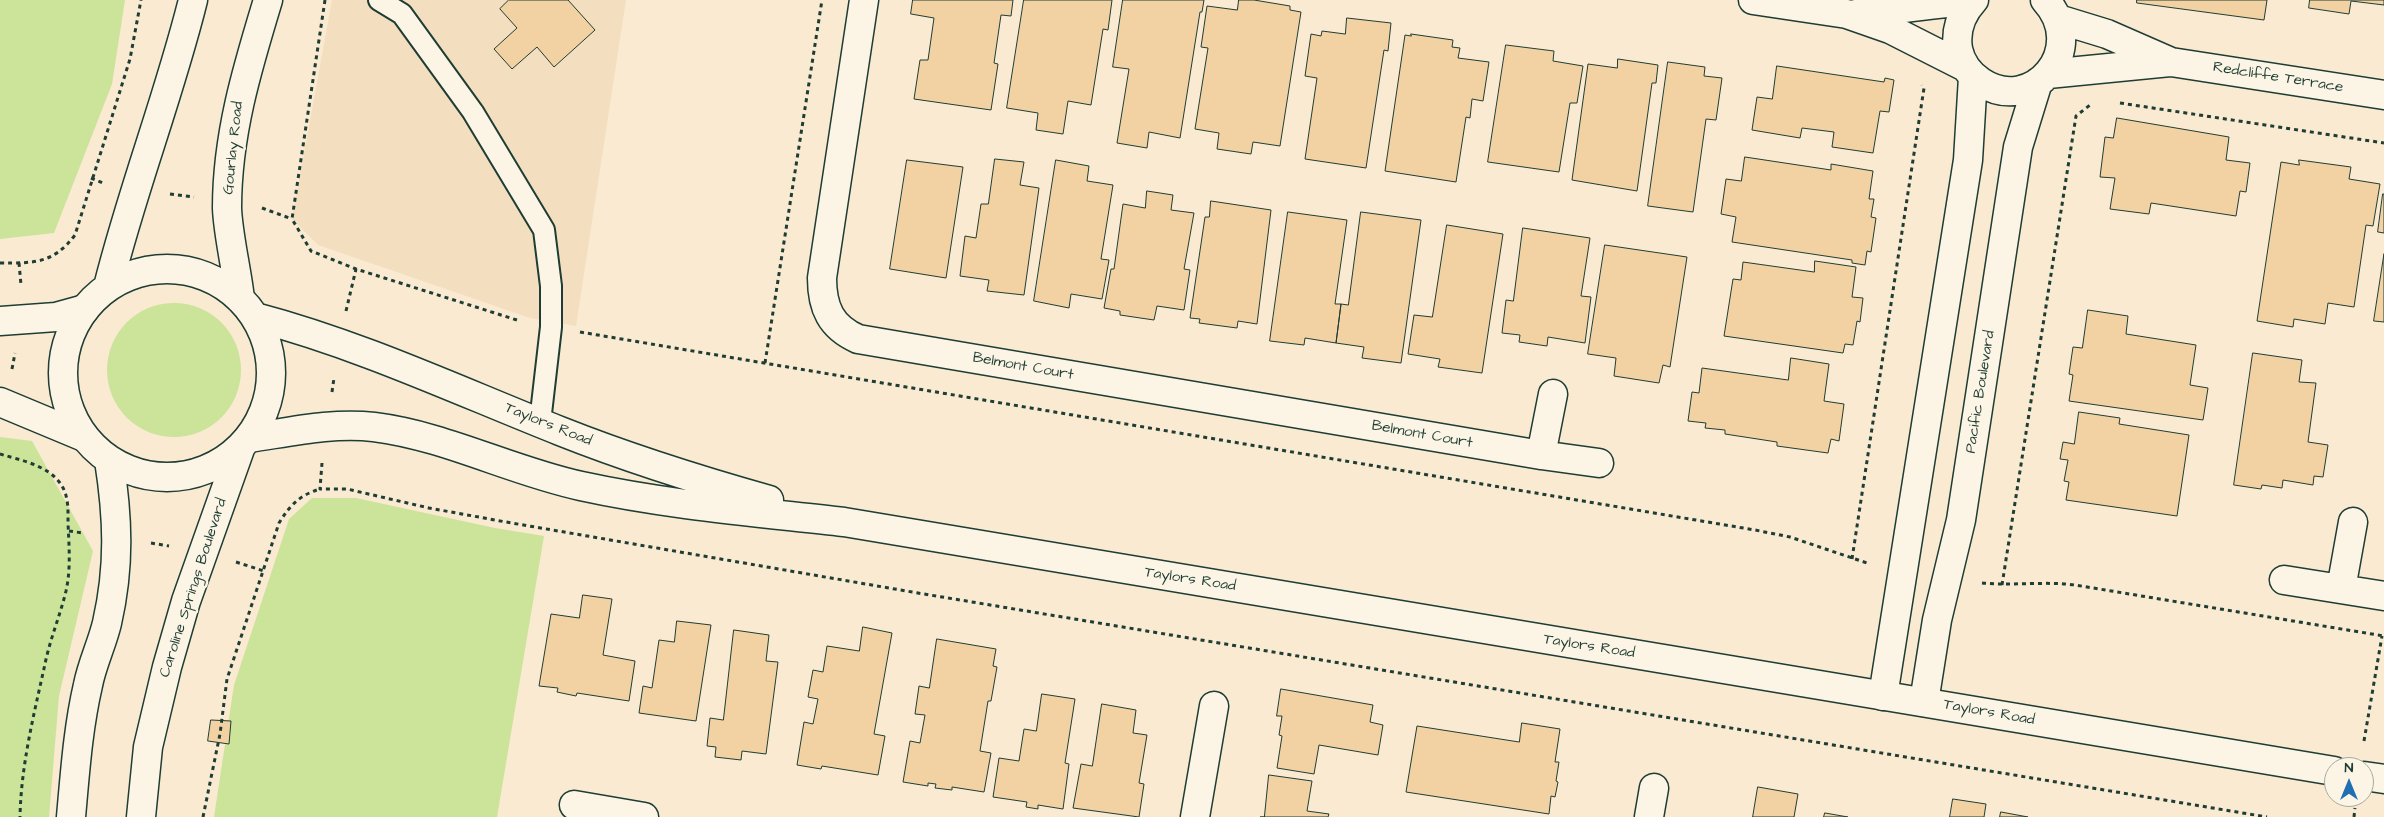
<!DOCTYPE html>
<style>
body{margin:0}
#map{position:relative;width:2384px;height:817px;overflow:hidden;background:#f9ead1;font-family:"Architects Daughter",sans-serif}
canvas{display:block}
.north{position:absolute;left:2324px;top:757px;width:50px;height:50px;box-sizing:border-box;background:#fcf5e5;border:1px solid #a4ab9e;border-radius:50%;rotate:0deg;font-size:14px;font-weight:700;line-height:20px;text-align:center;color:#1f3d34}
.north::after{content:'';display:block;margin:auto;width:18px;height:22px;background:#1f6fb2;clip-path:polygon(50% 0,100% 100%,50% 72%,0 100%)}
</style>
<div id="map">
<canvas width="2384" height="817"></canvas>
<div class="north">N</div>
</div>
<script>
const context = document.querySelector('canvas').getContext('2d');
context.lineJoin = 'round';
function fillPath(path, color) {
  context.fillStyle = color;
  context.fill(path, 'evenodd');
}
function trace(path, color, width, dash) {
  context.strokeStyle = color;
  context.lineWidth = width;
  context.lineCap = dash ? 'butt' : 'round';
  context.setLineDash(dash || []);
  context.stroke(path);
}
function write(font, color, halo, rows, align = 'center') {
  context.font = font + ' "Architects Daughter",sans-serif';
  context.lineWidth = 5;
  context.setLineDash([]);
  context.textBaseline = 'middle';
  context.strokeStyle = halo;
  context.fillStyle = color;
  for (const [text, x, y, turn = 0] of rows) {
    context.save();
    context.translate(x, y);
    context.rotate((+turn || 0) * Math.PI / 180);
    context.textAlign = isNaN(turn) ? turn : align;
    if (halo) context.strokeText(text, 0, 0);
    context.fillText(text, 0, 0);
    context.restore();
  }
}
const built = new Path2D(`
 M332,0H626L576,326L530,318L318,245L292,219Z`);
const green = new Path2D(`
 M0,0H125L112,84L54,233L0,239Z
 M107 370a67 67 0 1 1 134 0a67 67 0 1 1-134 0Z
 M0,437L32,441L93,551L59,696L49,817H0Z
 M312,498H356L495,528L544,536L497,817H214L234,685L289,519Z`);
const building = new Path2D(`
 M509,0H568L595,30L554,67L537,47L512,69L494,49L517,28L500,9Z
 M913,0H1013L1011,16L1001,15L994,63L998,64L991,110L914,99L920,60H928L934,18L911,14Z
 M1024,0H1112L1108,30L1103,29L1091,105L1068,101L1063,134L1036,130L1038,113L1007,108Z
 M1123,0H1204L1202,12H1200L1180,138L1149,132L1147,148L1117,143L1129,69L1113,67Z
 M1239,0H1254L1290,6V10L1301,12L1280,146L1253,142L1251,154L1217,149L1219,133L1195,129L1208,48L1201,47L1207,6L1237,10Z
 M2137,0H2267L2264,20L2137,3Z
 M2310,0H2384V5L2351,1L2349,14L2309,8Z
 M1347,18L1391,23L1388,51L1384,50L1366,168L1305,159L1317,78L1305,76L1311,34L1321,36L1322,31L1345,34Z
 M1411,34L1453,40L1452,47L1460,48L1458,58L1489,62L1483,101L1472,99L1470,118L1466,117L1456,182L1385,171L1405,35L1411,36Z
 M1506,45L1554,51L1553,61L1583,66L1577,103H1570L1559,172L1488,162Z
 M1618,59L1658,65L1656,83H1652L1637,191L1572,180L1588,64L1617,68Z
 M1668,62L1705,67L1704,76L1722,78L1716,120L1706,119L1693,212L1648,206Z
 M1777,66L1884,82L1885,78L1894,80L1889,112L1880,111L1873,153L1832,147L1834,132L1802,128L1800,138L1752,130L1757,97L1772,99Z
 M2117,118L2229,137L2226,160L2250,163L2246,192L2240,191L2236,216L2151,203L2149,214L2110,209L2115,178L2100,177L2105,137L2113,138Z
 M1745,157L1831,170V164L1873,171L1869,199H1874L1871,217L1876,218L1871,252L1867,251L1865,265L1852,263V260L1732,242L1736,217L1721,214L1726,179L1741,181Z
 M995,159L1024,162L1020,185L1039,188L1024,295L987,291L989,280L960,276L965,236L976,238L981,204H988Z
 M907,160L963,167L946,278L890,269Z
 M1056,160L1089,166L1087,181L1113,185L1101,259L1109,260L1102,299L1071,294L1069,308L1034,301Z
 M2299,160L2351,167L2349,179L2380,184L2373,226L2366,225L2354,307L2328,303L2325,324L2294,319L2293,327L2257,321L2281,162L2299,165Z
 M1147,191L1173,195L1171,210L1194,213L1184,269L1190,270L1184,310L1157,306L1154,320L1120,315V311L1104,308L1111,269H1114L1123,204L1145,208Z
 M2383,194H2384V233L2378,232Z
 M1211,201L1271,210L1257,324L1238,321L1237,328L1199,323L1200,319L1190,318L1205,217H1209Z
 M1288,212L1347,220L1335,304H1341L1336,343L1305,338L1304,345L1270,341Z
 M1361,212L1421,220L1401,363L1362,358L1364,347L1336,343L1341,304L1348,305Z
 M1447,225L1503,234L1482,373L1438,367L1440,359L1408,354L1414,315L1432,317Z
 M1523,228L1590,238L1581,296L1591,297L1585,343L1548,337L1547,346L1519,342L1520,335L1502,333L1506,300L1513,301Z
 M1605,245L1687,257L1670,367L1663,365L1659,383L1614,376L1616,358L1588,354Z
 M2384,254V322L2374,321Z
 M1815,261L1856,267L1852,297L1863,298L1860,322L1857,321L1853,345L1845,344L1843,353L1724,336L1733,279L1741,280L1743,262L1814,272Z
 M2088,310L2128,316L2126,334L2196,345L2190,385L2208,388L2203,420L2069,401L2073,375L2069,374L2073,347L2082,348Z
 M2253,353L2302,360L2299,382L2316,383L2308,442L2328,445L2323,477L2314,476L2313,485L2283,480L2282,488L2262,485L2261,489L2234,485Z
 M1791,358L1829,364L1824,401L1844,404L1839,441L1831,439L1828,453L1777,446V442L1725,434V430L1705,428L1706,423L1688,421L1692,392L1699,393L1702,368L1788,380Z
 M2079,412L2120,418L2119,424L2189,435L2177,516L2066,500L2069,482L2064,481L2068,460L2060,459L2063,442L2074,444Z
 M583,595L612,599L603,655L635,661L629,701L577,693L576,696L557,692L558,688L539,686L551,614L579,618Z
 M677,621L711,625L696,721L639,713L643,686L652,688L659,640L674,642Z
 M863,627L892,633L874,734L885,736L878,775L822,766L821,769L797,765L804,722L813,724L818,699L808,697L813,670L823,672L827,646L859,651Z
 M734,630L769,635L766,661L778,662L766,754L742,751L741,760L715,757L716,747L707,746L710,718L723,720Z
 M937,639L996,649L993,666L997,667L991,701H988L980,751L991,753L984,792L952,787V790L935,788L936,784L928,783V786L903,782L910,741L920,743L925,715L915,714L919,686L929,688Z
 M1281,689L1373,705L1370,722L1383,725L1378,755L1319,745L1314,774L1277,768L1282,736L1279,735L1282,716H1277Z
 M1042,694L1075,699L1065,763L1069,764L1063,809L1038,805V809L1026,807L1027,802L993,797L999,758L1019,761L1024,729L1036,731Z
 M1102,704L1136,710L1133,733L1147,735L1139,783L1144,784L1139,817L1073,808L1081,764L1092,766Z
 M211,720L231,721L229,744L208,741Z
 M1522,723L1560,729L1555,762H1559L1556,781L1558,782L1555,797L1551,796L1549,814L1406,792L1417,726L1519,742Z
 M1269,775L1312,781L1307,811L1329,814L1328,817H1260H1264Z
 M1758,787L1798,794L1794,817H1753Z
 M1953,799L1986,804L1984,817H1950Z
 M2001,812L2028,817H2000Z
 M1825,813L1848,817H1824Z`);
const path = new Path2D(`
 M325,0L292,219L311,251L356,269L520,321
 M2120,103L2384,143
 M91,178L103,183
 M170,194L194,197
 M262,208L292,219
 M0,263C34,263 53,264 75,235L130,59L141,0
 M19,263L21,285
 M346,311L356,269
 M580,332L1755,530L1790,537L1870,564
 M765,363L822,0
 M12,369L15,353
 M332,392L334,378
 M0,454C20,460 47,465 60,483C69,495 68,510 68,523C69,546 71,569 66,591C60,616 50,639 45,664C34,714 21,765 20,817
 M322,463L320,489H347L429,508L506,522L918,593L2267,817
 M69,531L83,533
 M151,543L169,546
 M1852,559L1924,88L1922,85
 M236,562L264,571
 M1982,583C2013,586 2044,581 2075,585L2384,636
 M2002,585L2076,116L2090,105
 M2364,741L2382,636
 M203,817L220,734L227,679L279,523C290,505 300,495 320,489
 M2354,817L2355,808`);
const service = new Path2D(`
 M379,0L402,14L473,112L544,230L551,286V327L540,422`);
const minor = new Path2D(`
 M864,0L822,278C822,308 831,327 858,339L1541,455L1599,463
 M1753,0L1847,14L1890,29L1965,67
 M1974,0C1961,14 1955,30 1958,49C1961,63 1969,74 1981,82C2032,116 2090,49 2045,0
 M1856,14C1895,10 1933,3 1972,1
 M2058,19L2107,34L2171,62L2384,95
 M2048,74L2170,62
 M1541,455L1553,394
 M2284,580L2384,596
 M2341,589L2353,522
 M1883,696L1968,160L1973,77
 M1924,702L1937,620L1961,520L2018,147L2038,82
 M574,805L644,817
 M1195,817L1214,706
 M1649,817L1654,788`);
const tertiary = new Path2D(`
 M0,321L56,317L85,309
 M0,402L84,437`);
const secondary = new Path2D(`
 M63 373a104 104 0 1 1 208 0a104 104 0 1 1-208 0Z
 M108,287C132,190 169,97 193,0
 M240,299C237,271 228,235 227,208C227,135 247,69 268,0
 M255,317C361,345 459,391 560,431C628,458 698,480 769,500
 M249,438C290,432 333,422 374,427C446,436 511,471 581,486C668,505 756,512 844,522L2334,771
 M2364,776L2384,779
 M71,817C75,773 78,728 88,685C92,664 102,644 107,623C120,566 118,517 109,460
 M141,817L148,747L167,667L186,601L240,449`);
const streetNames = [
 ["Redcliffe Terrace",2278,78,9],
 ["Gourlay Road",234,148,-84],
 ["Belmont Court",1023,367,10],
 ["Pacific Boulevard",1981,392,-81],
 ["Taylors Road",548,425,22],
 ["Belmont Court",1422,435,10],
 ["Taylors Road",1190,580,9],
 ["Caroline Springs Boulevard",194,588,-72],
 ["Taylors Road",1589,647,9],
 ["Taylors Road",1989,713,10]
];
fillPath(built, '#f3dfc0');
fillPath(green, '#cbe49a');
fillPath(building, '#f2d1a3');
trace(building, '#1f3d34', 1);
trace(service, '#1f3d34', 24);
trace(minor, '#1f3d34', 31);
trace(tertiary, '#1f3d34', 31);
trace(secondary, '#1f3d34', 31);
trace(path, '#1f3d34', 3, [4, 4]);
trace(service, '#fcf5e5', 20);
trace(minor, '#fcf5e5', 28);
trace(tertiary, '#fcf5e5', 28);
trace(secondary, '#fcf5e5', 28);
write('15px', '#1f3d34', '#fcf5e5', streetNames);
</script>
